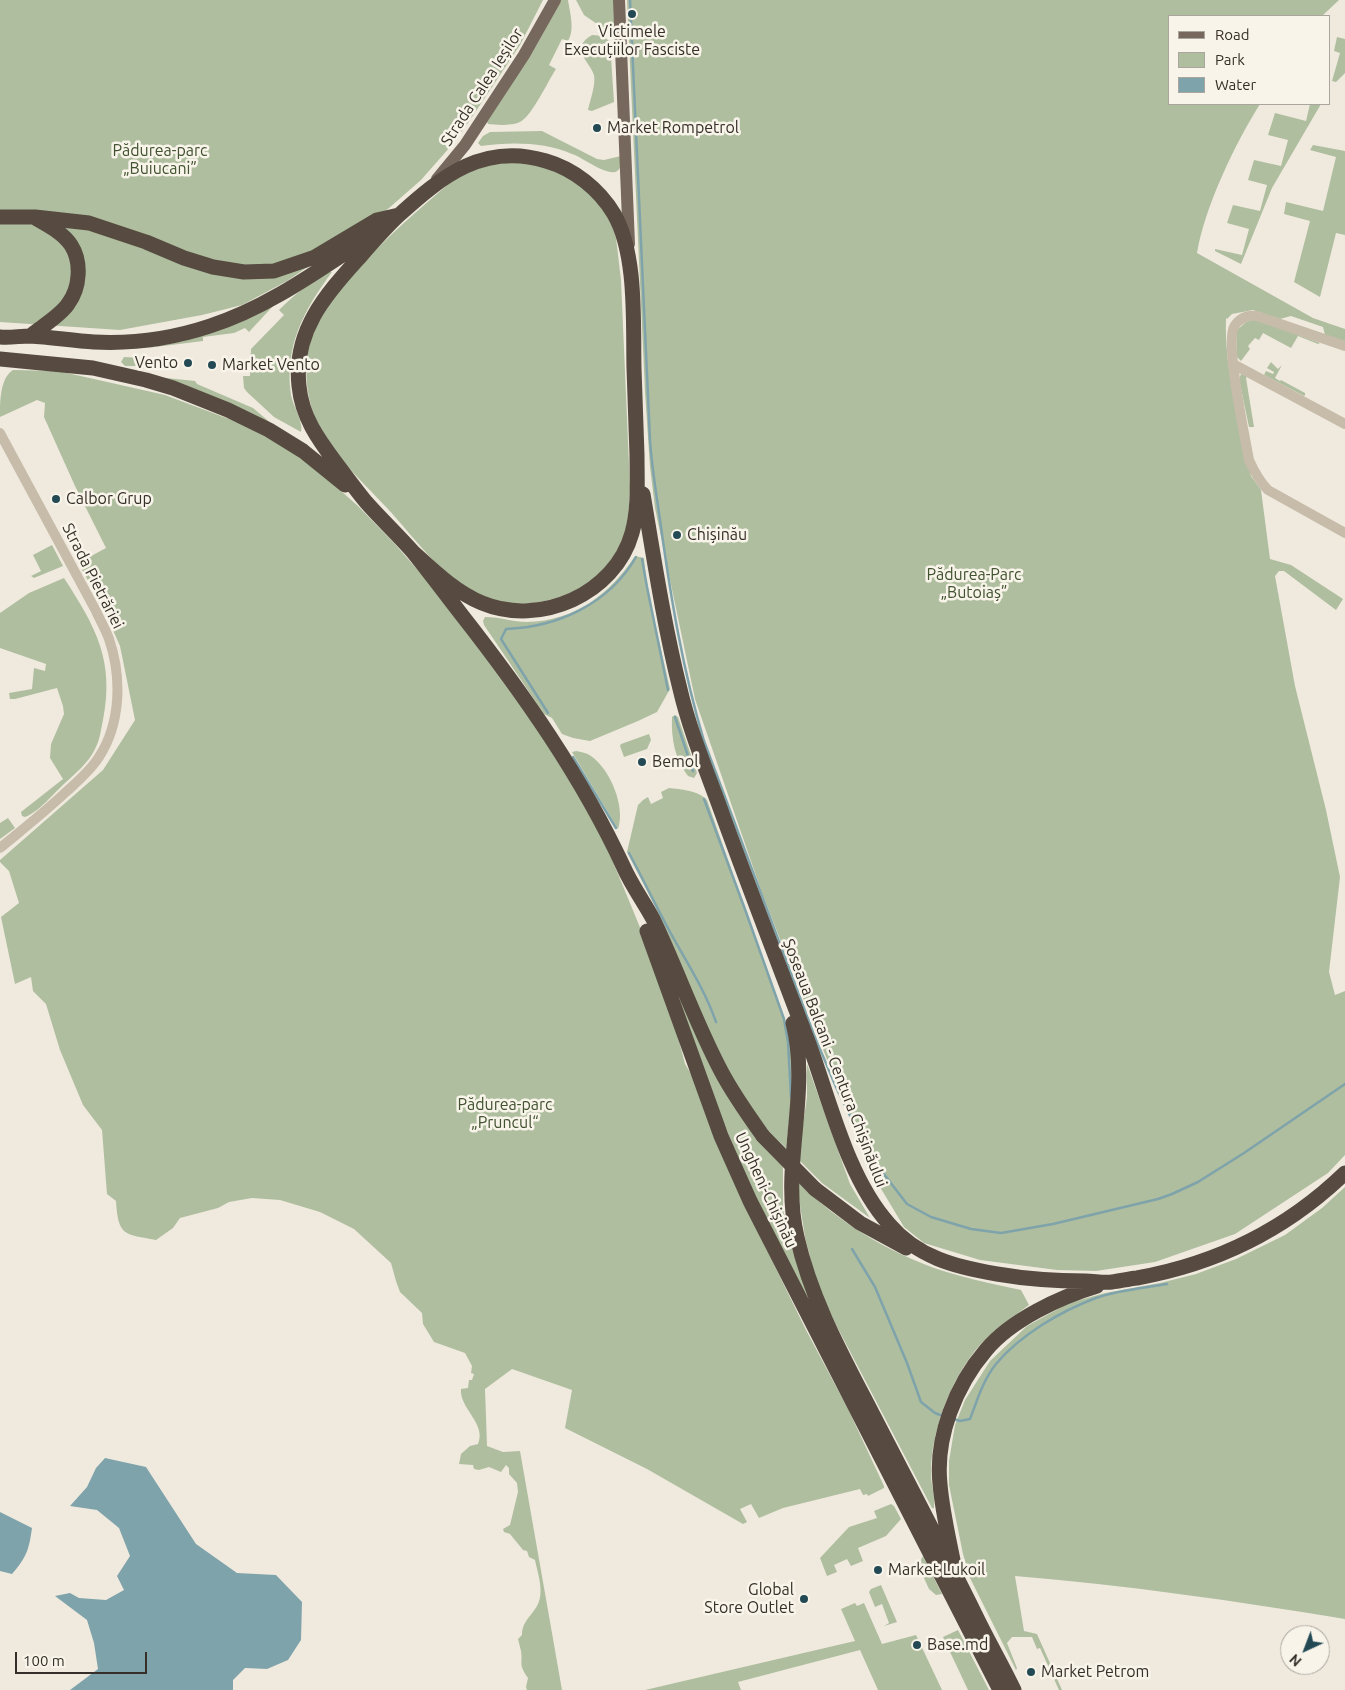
<!DOCTYPE html>
<meta charset="utf-8">
<style>
body{margin:0}
#map{position:relative;width:1345px;height:1690px;overflow:hidden;background:#f0eade;font-family:Ubuntu,sans-serif}
canvas{display:block}
.legend{position:absolute;left:1168px;top:15px;width:162px;height:90px;box-sizing:border-box;background:#f8f4ea;border:1px solid #aaa59d;margin:0;padding:6px 9px;list-style:none;font-size:15px;color:#362f29}
.legend li{display:flex;align-items:center;gap:10px;height:25px}
.legend b{width:25px;border:1px solid #aaa59d}
.north{position:absolute;left:1280px;top:1625px;width:50px;height:50px;box-sizing:border-box;background:#f8f4ea;border:1px solid #aaa59d;border-radius:50%;rotate:223deg;font-size:14px;font-weight:700;line-height:20px;text-align:center;color:#362f29}
.north::after{content:'';display:block;margin:auto;width:18px;height:22px;background:#224954;clip-path:polygon(50% 0,100% 100%,50% 72%,0 100%)}
.scale{position:absolute;left:15px;top:1652px;width:132px;height:22px;box-sizing:border-box;border:2px solid #362f29;border-top:0;padding-left:6px;font-size:15px;line-height:18px;white-space:nowrap;color:#362f29;-webkit-text-stroke:4px #f8f4ea;paint-order:stroke}
</style>
<div id="map">
<canvas width="1345" height="1690"></canvas>
<ul class="legend">
<li><b style="height:6px;background:#76685c"></b>Road</li>
<li><b style="height:14px;background:#afbe9f"></b>Park</li>
<li><b style="height:14px;background:#7fa3ab"></b>Water</li>
</ul>
<div class="north">N</div>
<div class="scale">100 m</div>
</div>
<script>
const context = document.querySelector('canvas').getContext('2d');
context.lineJoin = 'round';
function fillPath(path, color) {
  context.fillStyle = color;
  context.fill(path, 'evenodd');
}
function trace(path, color, width, dash) {
  context.strokeStyle = color;
  context.lineWidth = width;
  context.lineCap = dash ? 'butt' : 'round';
  context.setLineDash(dash || []);
  context.stroke(path);
}
function write(font, color, halo, rows, align = 'center') {
  context.font = font + ' Ubuntu,sans-serif';
  context.lineWidth = 5;
  context.setLineDash([]);
  context.textBaseline = 'middle';
  context.strokeStyle = halo;
  context.fillStyle = color;
  for (const [text, x, y, turn = 0] of rows) {
    context.save();
    context.translate(x, y);
    context.rotate((+turn || 0) * Math.PI / 180);
    context.textAlign = isNaN(turn) ? turn : align;
    if (halo) context.strokeText(text, 0, 0);
    context.fillText(text, 0, 0);
    context.restore();
  }
}
const green = new Path2D(`
 M0,0H543L520,45L468,123L450,147L421,180L389,208L350,238L287,281L242,305L202,315L120,330L0,322Z
 M561,0H568C570,13 575,30 568,41L562,39L549,65L556,69C548,81 532,116 520,122C511,126 497,125 488,124L487,122L537,44Z
 M576,0H614V34L613,35L584,15Z
 M627,0H1339L1322,16H1169V104H1260C1235,144 1205,206 1197,253L1313,318L1345,329V343L1325,335L1323,327L1291,316L1280,319L1253,310L1232,314L1227,319L1226,318C1224,371 1241,424 1251,476L1261,490L1270,559L1291,565L1343,599L1336,610L1284,571H1279L1275,576L1295,686L1326,810L1340,877L1329,972L1335,995L1345,991V1155L1328,1173L1235,1234L1155,1262L1096,1271L1057,1270L980,1260L924,1243L904,1227L871,1172L762,893L695,699L655,508L650,467L645,392Z
 M592,35L603,36L610,42L614,102L592,111L588,110C590,100 596,85 594,75C589,60 569,49 592,35Z
 M1337,37L1345,39V73L1336,82L1332,81L1340,53L1334,51Z
 M1310,104H1321L1272,188L1241,264L1215,251V249L1242,255L1249,229L1227,223L1233,205L1260,211L1267,185L1248,180L1254,160L1281,166L1288,140L1268,135L1275,113L1306,121Z
 M542,131L597,159L604,160L621,156C621,162 622,170 615,172C603,174 584,158 572,154C544,142 511,142 481,146L478,143L483,136L490,132Z
 M1313,145L1345,151V235L1336,233L1320,297L1294,282L1310,221L1284,214L1286,202L1323,211L1336,157L1310,150Z
 M503,162L537,164L569,177L595,198L611,222L616,238L621,280L630,487C629,506 629,526 621,543C600,592 537,614 488,599C447,585 415,538 387,508C361,480 328,451 314,415C305,391 304,364 311,339C327,287 410,217 452,181C467,171 486,166 503,162Z
 M328,272H332C304,310 284,346 291,395C293,405 304,424 301,432L274,417L247,392L244,388L243,376H250L251,349L284,315L279,310C294,295 310,282 328,272Z
 M274,305L249,332L245,328L234,333L203,337V341L147,348L184,341Z
 M1255,319L1320,343L1318,344L1298,336L1291,348L1263,333L1259,340L1255,338L1248,346L1250,349L1241,361L1237,357L1236,331L1246,322Z
 M124,357L162,359L166,362L162,366H125L121,362Z
 M1271,362L1278,369L1282,365L1275,378L1280,381L1281,380L1305,393V395L1304,396L1264,375L1266,371L1273,374L1274,372L1267,368Z
 M13,370L58,371L94,379L165,395L245,425L289,449L332,483L358,506L394,543L422,575L493,666L536,727L599,828L639,925L664,994L677,1033L685,1064L691,1074L743,1201L806,1330L848,1409L884,1486V1488L868,1496L867,1494L863,1495L860,1489L783,1508L759,1518L751,1504L740,1509L747,1522L743,1524L647,1469L565,1428L572,1390L512,1369L485,1389L487,1446L503,1452L520,1451L562,1690H527L526,1687L528,1678C518,1663 523,1666 521,1651C520,1647 519,1643 518,1639L522,1635C522,1621 532,1616 538,1604C544,1591 538,1574 535,1560L529,1557L527,1551L523,1550L510,1534L504,1532L503,1529L510,1525L518,1492L517,1483L509,1474V1468L506,1465L501,1472L489,1467L479,1470L474,1469L473,1465L459,1464L461,1454L470,1446L478,1444C487,1424 459,1408 461,1389L468,1388L469,1380H472L474,1374L471,1373L472,1366L465,1353L434,1342L423,1324L422,1313L400,1292L396,1281L391,1263L354,1229L320,1212L280,1200L252,1198L229,1202L218,1208L180,1218L173,1228L156,1240C125,1234 118,1237 116,1201L107,1194L102,1130L83,1105L60,1050L46,1004L33,991L31,977L15,984L1,917L19,903L9,871L0,862V860L103,770L135,720L120,646L101,603L78,563L106,548L75,486L44,417L45,403L37,400L0,417C0,402 0,378 13,370Z
 M1241,374L1248,375L1246,378L1254,427H1249L1239,379Z
 M157,377L195,381L197,384L253,408L272,424Z
 M52,545L63,566L34,578L31,576L41,571L33,555Z
 M635,556L644,558L647,587L670,689L657,712L638,721L590,741L573,738L562,734L552,718L544,714L484,625L483,621L485,617C500,617 513,622 527,622C575,621 610,594 635,556Z
 M64,578C95,626 115,660 103,720C101,729 100,740 95,749C89,762 76,773 65,783C54,793 39,812 25,817L22,816L21,812L63,779L50,758L51,744L64,714L63,706L57,688L15,699H10L9,693L32,689L34,668L45,671L46,664L0,648V613L29,593Z
 M675,715L678,717L697,773L694,778L688,776C675,759 671,739 672,717Z
 M649,734L651,740L647,749L624,757L620,746L621,744Z
 M576,751C581,752 587,753 591,756C610,769 626,807 618,829L572,752Z
 M669,788C680,789 700,791 707,800L788,1031L792,1059L793,1086L786,1148C780,1142 773,1136 767,1129C722,1077 697,1000 669,937C657,908 641,880 627,852L638,805L643,800L648,797L651,804L663,798L661,792Z
 M8,818L15,828L0,839V823Z
 M680,1000L682,1001L783,1167V1209L792,1248L820,1322L758,1203L718,1110L679,1001Z
 M807,1064L850,1184L870,1218L822,1183L798,1159L807,1097Z
 M796,1180C839,1224 898,1259 957,1275C978,1281 999,1285 1021,1290L1029,1305C1012,1318 993,1330 979,1346C950,1380 930,1433 931,1477C932,1488 935,1497 934,1508H932L834,1321L816,1281L805,1237Z
 M1345,1187V1619C1235,1601 1126,1585 1015,1576L1024,1631L1037,1634L1062,1690H1059L1040,1648L1037,1649L1032,1637H1012L1007,1643L1017,1668L1016,1670L970,1578L963,1554L949,1485V1461L955,1425L965,1400L990,1361L1027,1326L1069,1303L1105,1293L1160,1283L1196,1274L1236,1259L1285,1235L1322,1208Z
 M891,1504L894,1506L901,1519L886,1536L858,1548L863,1561L851,1566L847,1559L834,1565L837,1572L827,1576L820,1558L849,1527L877,1518L874,1511Z
 M923,1556L942,1594L936,1595L929,1589L918,1565Z
 M881,1585L897,1622L884,1626L889,1623L882,1604L875,1607L869,1592L871,1589Z
 M855,1603L857,1606L864,1603L882,1644L916,1635L942,1690H878L860,1650L738,1682L741,1690H645L855,1641L841,1609Z
 M958,1630L989,1690H968L943,1637Z`);
const water = new Path2D(`
 M105,1458L146,1467L196,1544L237,1573L276,1575L302,1602L301,1640L288,1660L267,1669L245,1668L233,1680V1690H70L98,1669L94,1643L87,1620L55,1596L70,1593L79,1598L106,1600L124,1590L117,1576L130,1556L119,1528L97,1510L70,1506L87,1487L96,1468Z
 M0,1512L32,1528C29,1549 27,1557 12,1574L0,1571Z`);
const stream = new Path2D(`
 M630,0L650,440C652,470 657,498 661,527C671,599 683,671 704,741L814,1035L836,1087L858,1132L883,1173L907,1204L931,1217L971,1229L1001,1233L1053,1224L1158,1199L1172,1194L1198,1182L1244,1153L1345,1084
 M642,559L647,587L668,690
 M548,713L501,639L506,629C558,627 609,604 636,557
 M675,717L693,771
 M573,757L616,828
 M704,799L746,912L784,1019L788,1042L791,1097
 M629,853C643,879 656,906 670,932C686,961 705,990 716,1022
 M852,1249L875,1287L907,1363L921,1402L935,1413L943,1416
 M954,1419L960,1421L970,1419C977,1401 983,1380 996,1364C1020,1335 1061,1311 1096,1298C1118,1290 1144,1288 1167,1284`);
const minor = new Path2D(`
 M1345,346L1257,316C1247,315 1239,318 1234,327C1225,344 1245,437 1249,460C1254,471 1259,481 1268,490L1345,533
 M1233,364L1345,424
 M0,433L96,611C100,620 106,630 109,639C122,677 121,723 99,757C91,770 78,781 67,791C46,811 23,829 0,848`);
const major = new Path2D(`
 M619,0L629,244
 M437,179L465,145L524,55L555,0`);
const highway = new Path2D(`
 M0,217H35L89,223L146,242L184,258L213,267L244,272L274,271L315,257L377,220L399,215
 M30,336C41,327 60,316 68,304C80,288 82,262 71,245C63,233 49,226 37,219
 M0,337C10,338 20,336 30,336C52,337 73,341 94,342C132,344 174,338 210,326C269,307 320,269 371,236
 M0,359L93,368L146,380L173,388L228,410L269,430L303,451L345,485
 M643,494C654,559 664,625 680,689C690,732 708,774 723,816C751,893 780,968 809,1044C830,1101 848,1179 889,1224C917,1257 955,1267 997,1274C1026,1279 1056,1281 1086,1281C1094,1281 1103,1283 1112,1282C1120,1281 1128,1279 1137,1278C1216,1264 1287,1229 1345,1173
 M412,551C433,570 455,592 482,603C540,627 615,594 632,533C639,508 637,481 637,455C636,426 635,397 634,368C633,322 637,254 614,214C599,189 574,169 546,161C484,142 442,176 399,215C385,228 372,243 359,258C325,295 293,332 299,386C302,417 318,439 336,463C346,476 356,490 366,502C381,519 398,535 413,552C429,572 445,593 461,614C523,693 582,777 624,868C632,886 644,902 653,919C677,969 695,1022 721,1071C733,1094 748,1115 763,1136
 M647,931L721,1136L750,1201L1000,1690
 M793,1023C811,1094 780,1166 797,1237C811,1299 842,1355 871,1411C906,1479 942,1547 976,1616C988,1641 1002,1665 1014,1690
 M815,1189L860,1223L906,1248
 M953,1560C948,1535 942,1509 940,1484C935,1437 956,1385 986,1350C1011,1320 1060,1297 1097,1286`);
const highwayBridge = new Path2D(`
 M763,1136L815,1189`);
const markers = [
 [632,14,5,"#224954"],
 [597,128,5,"#224954"],
 [188,363,5,"#224954"],
 [212,365,5,"#224954"],
 [56,499,5,"#224954"],
 [677,535,5,"#224954"],
 [642,762,5,"#224954"],
 [878,1570,5,"#224954"],
 [804,1599,5,"#224954"],
 [917,1645,5,"#224954"],
 [1031,1672,5,"#224954"]
];
const poiNames = [
 ["Victimele",632,32,"center"],
 ["Execuțiilor Fasciste",632,50,"center"],
 ["Market Rompetrol",607,128],
 ["Vento",178,363,"right"],
 ["Market Vento",222,365],
 ["Calbor Grup",66,499],
 ["Chișinău",687,535],
 ["Bemol",652,762],
 ["Market Lukoil",888,1570],
 ["Global",794,1590,"right"],
 ["Store Outlet",794,1608,"right"],
 ["Base.md",927,1645],
 ["Market Petrom",1041,1672]
];
const streetNames = [
 ["Strada Calea Ieșilor",482,87,-57],
 ["Strada Pietrăriei",93,576,63],
 ["Șoseaua Balcani - Centura Chișinăului",835,1063,69],
 ["Ungheni-Chișinău",766,1190,65]
];
const parkNames = [
 ["Pădurea-parc",160,151],
 ["„Buiucani”",160,169],
 ["Pădurea-Parc",974,575],
 ["„Butoiaș”",974,593],
 ["Pădurea-parc",505,1105],
 ["„Pruncul“",505,1123]
];
fillPath(green, '#afbe9f');
fillPath(water, '#7fa3ab');
trace(stream, '#7fa3ab', 2.5);
trace(minor, '#c7bcaa', 10);
trace(major, '#76685c', 12);
trace(highway, '#564a41', 15);
trace(highwayBridge, '#564a41', 15);
for (const [x, y, r, color] of markers) {
  const dot = new Path2D();
  dot.arc(x, y, r, 0, 2 * Math.PI);
  context.fillStyle = color;
  context.fill(dot);
  trace(dot, '#f8f4ea', 2);
}
write('16px', '#362f29', '#f8f4ea', poiNames, 'left');
write('16px', '#362f29', '#f8f4ea', streetNames);
write('16px', '#40522f', '#f8f4ea', parkNames);
</script>
